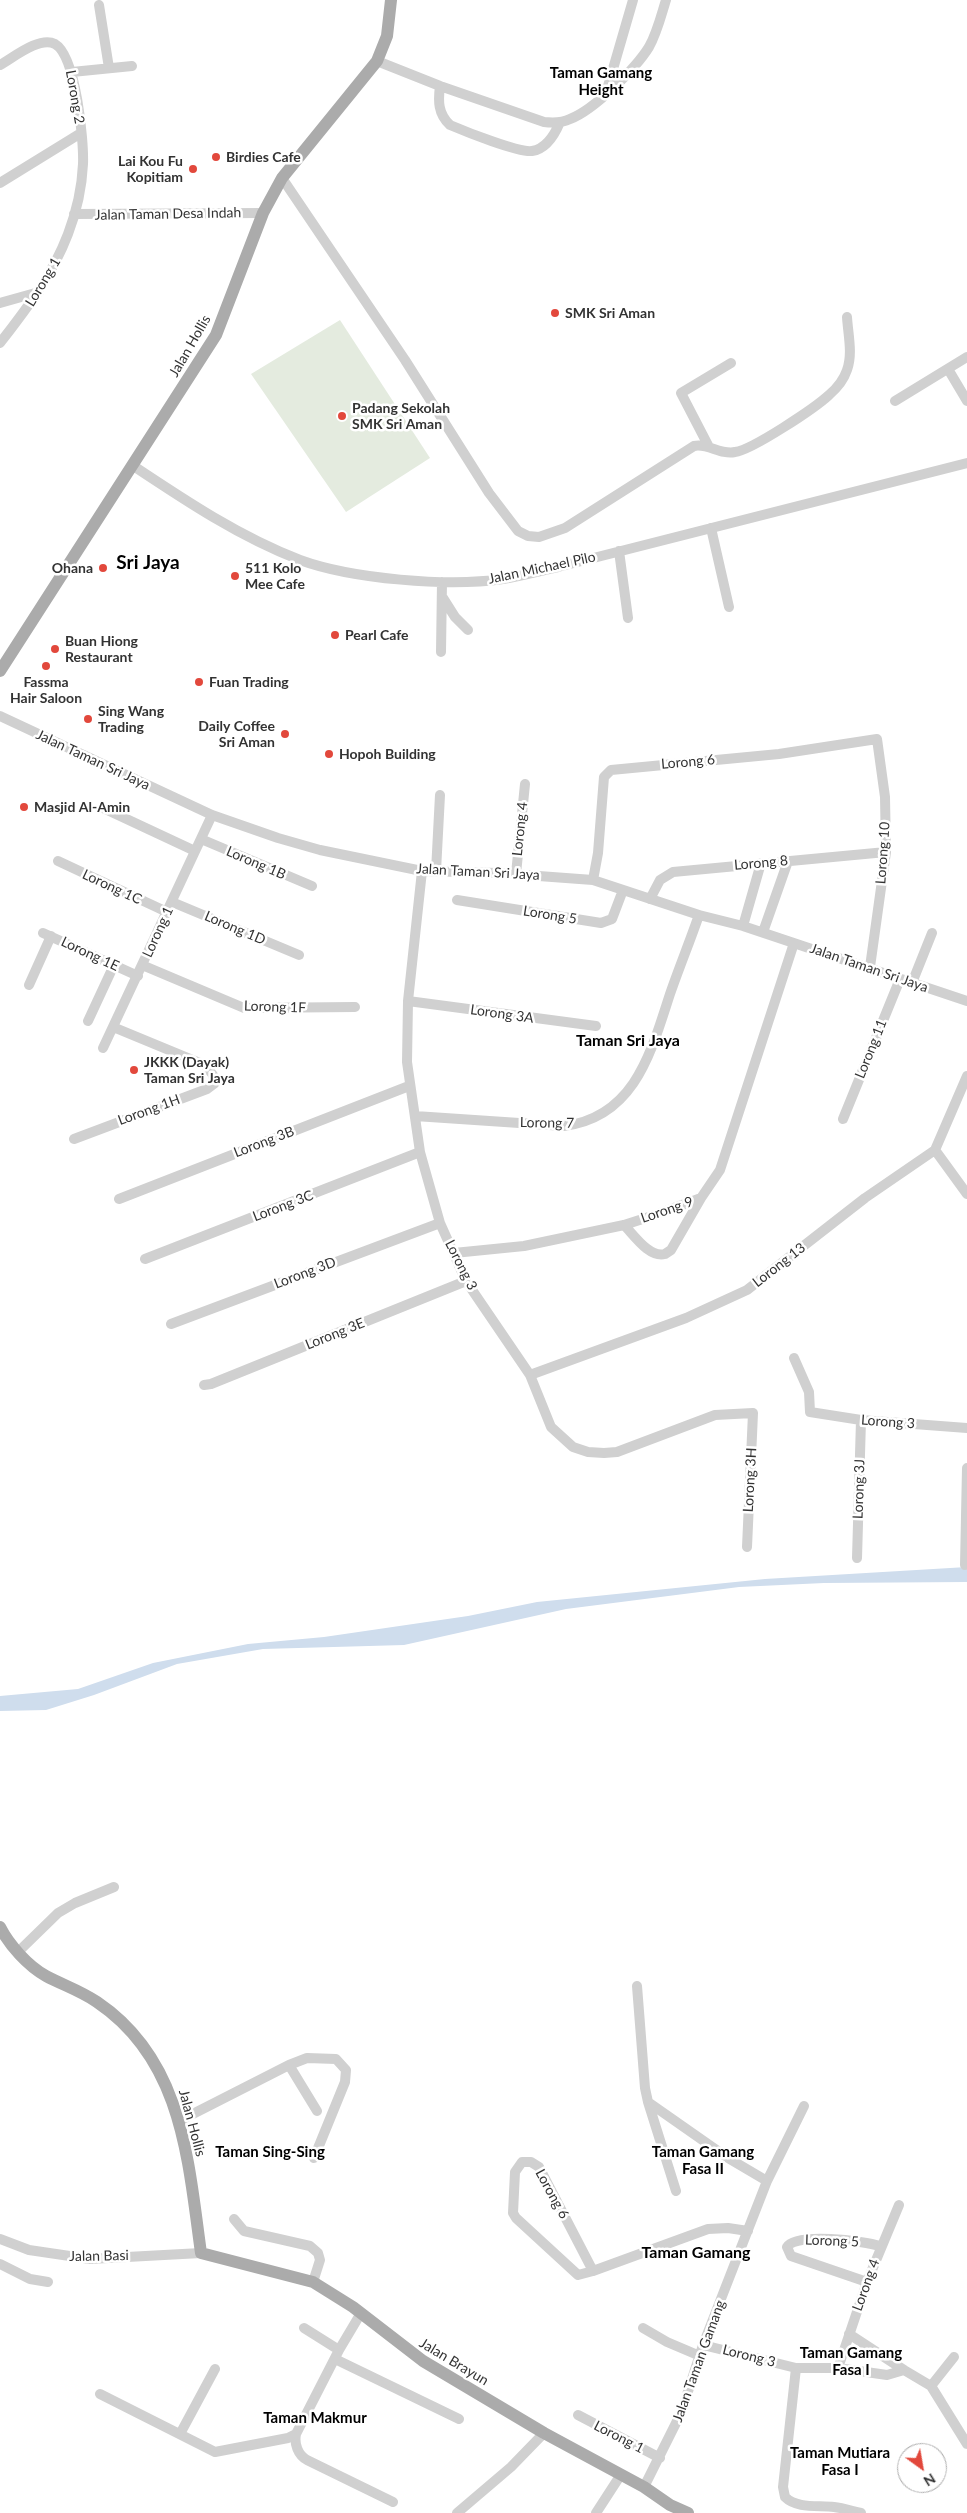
<!DOCTYPE html>
<style>
body{margin:0}
#map{position:relative;width:967px;height:2513px;overflow:hidden;background:#fff;font-family:Lato,sans-serif}
canvas{display:block}
.north{position:absolute;left:897px;top:2443px;width:50px;height:50px;box-sizing:border-box;background:#fff;border:1px solid #adadad;border-radius:50%;rotate:148deg;font-size:14px;font-weight:700;line-height:20px;text-align:center;color:#333}
.north::after{content:'';display:block;margin:auto;width:18px;height:22px;background:#e2483c;clip-path:polygon(50% 0,100% 100%,50% 72%,0 100%)}
</style>
<div id="map">
<canvas width="967" height="2513"></canvas>
<div class="north">N</div>
</div>
<script>
const context = document.querySelector('canvas').getContext('2d');
context.lineJoin = 'round';
function fillPath(path, color) {
  context.fillStyle = color;
  context.fill(path, 'evenodd');
}
function trace(path, color, width, dash) {
  context.strokeStyle = color;
  context.lineWidth = width;
  context.lineCap = dash ? 'butt' : 'round';
  context.setLineDash(dash || []);
  context.stroke(path);
}
function write(font, color, halo, rows, align = 'center') {
  context.font = font + ' Lato,sans-serif';
  context.lineWidth = 5;
  context.setLineDash([]);
  context.textBaseline = 'middle';
  context.strokeStyle = halo;
  context.fillStyle = color;
  for (const [text, x, y, turn = 0] of rows) {
    context.save();
    context.translate(x, y);
    context.rotate((+turn || 0) * Math.PI / 180);
    context.textAlign = isNaN(turn) ? turn : align;
    if (halo) context.strokeText(text, 0, 0);
    context.fillText(text, 0, 0);
    context.restore();
  }
}
const green = new Path2D(`
 M340,320L430,458L346,512L251,374Z`);
const water = new Path2D(`
 M967,1567V1582L824,1583L739,1587L566,1609L404,1645L263,1649L177,1664L94,1695L46,1710L0,1711V1696L78,1689L153,1663L248,1644L324,1637L468,1616L537,1602L765,1579Z`);
const minor = new Path2D(`
 M99,5L109,68
 M377,61L440,86L544,122C553,123 562,123 570,119C594,110 636,68 649,47C657,33 661,16 666,0
 M0,65C13,58 39,36 55,44C76,56 84,141 83,164C82,186 76,213 68,234C52,276 27,308 0,343
 M72,72L132,66
 M440,86C438,101 438,114 450,125C464,131 519,153 532,151C546,149 555,134 560,122
 M606,93L633,0
 M282,178L405,360L489,493L518,531L528,536L539,537L565,528L694,446C708,443 720,455 735,452C752,450 815,408 829,395C836,389 844,379 847,370C853,354 848,334 847,317
 M0,183L81,133
 M74,214L263,213
 M0,303L39,292
 M948,369L967,401
 M895,401L967,357
 M709,447L681,393L731,363
 M132,465C186,501 240,537 300,560C352,579 448,587 503,579C521,576 540,571 558,567L967,463
 M711,528L729,607
 M619,551L628,618
 M443,598L455,617L468,630
 M441,652L442,582
 M0,716L212,815L278,838L320,850L422,871L498,873L593,880L699,915L743,926L967,1001
 M103,808L195,851
 M201,839L312,886
 M58,861L167,912
 M422,871L408,1001L407,1062L420,1152L440,1223L466,1281L530,1375L551,1427L573,1447L588,1452L604,1453L617,1452L715,1415L753,1413L747,1547
 M436,871L440,795
 M516,874L525,784
 M593,880L598,853L604,777L611,770L779,754L877,739L885,797L886,852L870,967
 M650,899L660,880L673,872L886,852
 M457,900L601,923L612,919L623,890
 M172,902L299,955
 M743,926L761,863
 M763,932L788,861
 M43,933L138,976
 M142,965L244,1008L355,1007
 M912,983L932,933
 M29,985L51,936
 M408,1001L596,1026
 M88,1021L114,965
 M103,1048L212,815
 M415,1116L564,1126C635,1117 651,1052 670,994C679,968 690,941 699,915
 M843,1119L900,979
 M74,1139L207,1089L215,1083L213,1075L205,1065L113,1027
 M935,1150L967,1194
 M119,1199L409,1086
 M624,1225C634,1235 649,1258 665,1254L671,1250L701,1198
 M454,1253L524,1246L624,1225L655,1215L701,1198L720,1170L794,943
 M145,1259L420,1152
 M171,1324L440,1223
 M794,1358L809,1392L810,1412L861,1420L967,1428
 M530,1375L686,1318L747,1290L865,1198L935,1150L967,1076
 M204,1385L211,1384L466,1281
 M857,1558L861,1420
 M965,1565L967,1468
 M18,1952L58,1913L75,1903L114,1887
 M637,1986L645,2088L648,2102L728,2158L767,2181
 M289,2065L317,2111
 M648,2102L676,2191
 M179,2121L289,2065L307,2058L336,2059L346,2070L345,2082L314,2158
 M234,2219L244,2231L310,2246L318,2253L320,2260L313,2282
 M0,2239L29,2250L90,2259L201,2253
 M0,2264L30,2279L48,2282
 M593,2271L539,2167L531,2162H522L515,2172L513,2213L516,2218L578,2275L593,2271L708,2229L728,2228L748,2231
 M867,2282L791,2256L787,2247C796,2232 864,2241 880,2246
 M361,2313L339,2350L296,2434C294,2444 298,2455 307,2460L393,2502
 M304,2328L339,2350
 M643,2328L667,2342L700,2356
 M849,2334L904,2370
 M703,2345L796,2368H838L887,2375L904,2370L931,2386L967,2444
 M335,2359L459,2419
 M796,2368L783,2487L785,2497C797,2509 819,2505 834,2507C843,2508 852,2511 861,2513
 M838,2368L867,2282L899,2205
 M931,2386L954,2357
 M100,2394L215,2452L288,2438L296,2434
 M578,2415L660,2458
 M180,2434L215,2369
 M644,2487L681,2413L703,2345L767,2181L804,2106
 M457,2513L511,2467L544,2433
 M596,2513L620,2476`);
const major = new Path2D(`
 M0,671L216,335L263,213L282,178L377,61L387,36L391,0
 M0,1927C9,1945 28,1966 46,1976C63,1985 81,1991 97,2002C183,2060 188,2160 201,2253L313,2282L353,2307L423,2361L544,2433L644,2487L670,2505L688,2513`);
const markers = [
 [216,157,5,"#e2483c"],
 [193,169,5,"#e2483c"],
 [555,313,5,"#e2483c"],
 [342,416,5,"#e2483c"],
 [103,568,5,"#e2483c"],
 [235,576,5,"#e2483c"],
 [335,635,5,"#e2483c"],
 [55,649,5,"#e2483c"],
 [46,666,5,"#e2483c"],
 [199,682,5,"#e2483c"],
 [88,719,5,"#e2483c"],
 [285,734,5,"#e2483c"],
 [329,754,5,"#e2483c"],
 [24,807,5,"#e2483c"],
 [134,1070,5,"#e2483c"]
];
const streetNames = [
 ["Lorong 2",75,97,80],
 ["Jalan Taman Desa Indah",168,214,-1],
 ["Lorong 1",43,282,-59],
 ["Jalan Hollis",190,346,-60],
 ["Jalan Michael Pilo",542,568,-12],
 ["Jalan Taman Sri Jaya",93,760,25],
 ["Lorong 6",688,762,-5],
 ["Lorong 4",520,829,-84],
 ["Lorong 10",883,853,-86],
 ["Lorong 1B",256,863,23],
 ["Lorong 8",761,863,-5],
 ["Jalan Taman Sri Jaya",478,872,3],
 ["Lorong 1C",112,887,25],
 ["Lorong 5",550,915,9],
 ["Lorong 1D",235,928,23],
 ["Lorong 1",158,932,-65],
 ["Lorong 1E",90,954,25],
 ["Jalan Taman Sri Jaya",869,968,19],
 ["Lorong 1F",275,1007,2],
 ["Lorong 3A",502,1014,8],
 ["Lorong 11",871,1049,-68],
 ["Lorong 1H",149,1110,-20],
 ["Lorong 7",547,1123,1],
 ["Lorong 3B",264,1142,-21],
 ["Lorong 3C",283,1206,-21],
 ["Lorong 9",667,1210,-19],
 ["Lorong 3",461,1265,63],
 ["Lorong 13",779,1265,-38],
 ["Lorong 3D",305,1273,-21],
 ["Lorong 3E",335,1334,-22],
 ["Lorong 3",888,1422,4],
 ["Lorong 3H",750,1480,-87],
 ["Lorong 3J",859,1489,-88],
 ["Jalan Hollis",192,2123,75],
 ["Lorong 6",552,2194,61],
 ["Lorong 5",832,2241,2],
 ["Jalan Basi",99,2256,-1],
 ["Lorong 4",866,2285,-70],
 ["Lorong 3",749,2356,14],
 ["Jalan Taman Gamang",699,2361,-70],
 ["Jalan Brayun",454,2362,31],
 ["Lorong 1",619,2437,27]
];
const poiNames = [
 ["Birdies Cafe",226,157],
 ["Lai Kou Fu",183,161,"right"],
 ["Kopitiam",183,177,"right"],
 ["SMK Sri Aman",565,313],
 ["Padang Sekolah",352,408],
 ["SMK Sri Aman",352,424],
 ["Ohana",93,568,"right"],
 ["511 Kolo",245,568],
 ["Mee Cafe",245,584],
 ["Pearl Cafe",345,635],
 ["Buan Hiong",65,641],
 ["Restaurant",65,657],
 ["Fassma",46,682,"center"],
 ["Hair Saloon",46,698,"center"],
 ["Fuan Trading",209,682],
 ["Sing Wang",98,711],
 ["Trading",98,727],
 ["Daily Coffee",275,726,"right"],
 ["Sri Aman",275,742,"right"],
 ["Hopoh Building",339,754],
 ["Masjid Al-Amin",34,807],
 ["JKKK (Dayak)",144,1062],
 ["Taman Sri Jaya",144,1078]
];
const neighbourhoodNames = [
 ["Taman Gamang",601,73],
 ["Height",601,90],
 ["Taman Sing-Sing",270,2152],
 ["Taman Gamang",703,2152],
 ["Fasa II",703,2169],
 ["Taman Gamang",851,2353],
 ["Fasa I",851,2370],
 ["Taman Makmur",315,2418],
 ["Taman Mutiara",840,2453],
 ["Fasa I",840,2470]
];
const quarterNames = [
 ["Taman Sri Jaya",628,1041],
 ["Taman Gamang",696,2253]
];
const districtNames = [
 ["Sri Jaya",148,563]
];
fillPath(green, '#e4ebdf');
fillPath(water, '#cfdded');
trace(minor, '#d0d0d0', 10);
trace(major, '#ababab', 12);
for (const [x, y, r, color] of markers) {
  const dot = new Path2D();
  dot.arc(x, y, r, 0, 2 * Math.PI);
  context.fillStyle = color;
  context.fill(dot);
  trace(dot, '#fff', 2);
}
write('14px', '#333', '#fff', streetNames);
write('bold 14px', '#333', '#fff', poiNames, 'left');
write('bold 15px', '#000', '#fff', neighbourhoodNames);
write('bold 16px', '#000', '#fff', quarterNames);
write('bold 19px', '#000', '#fff', districtNames);
</script>
